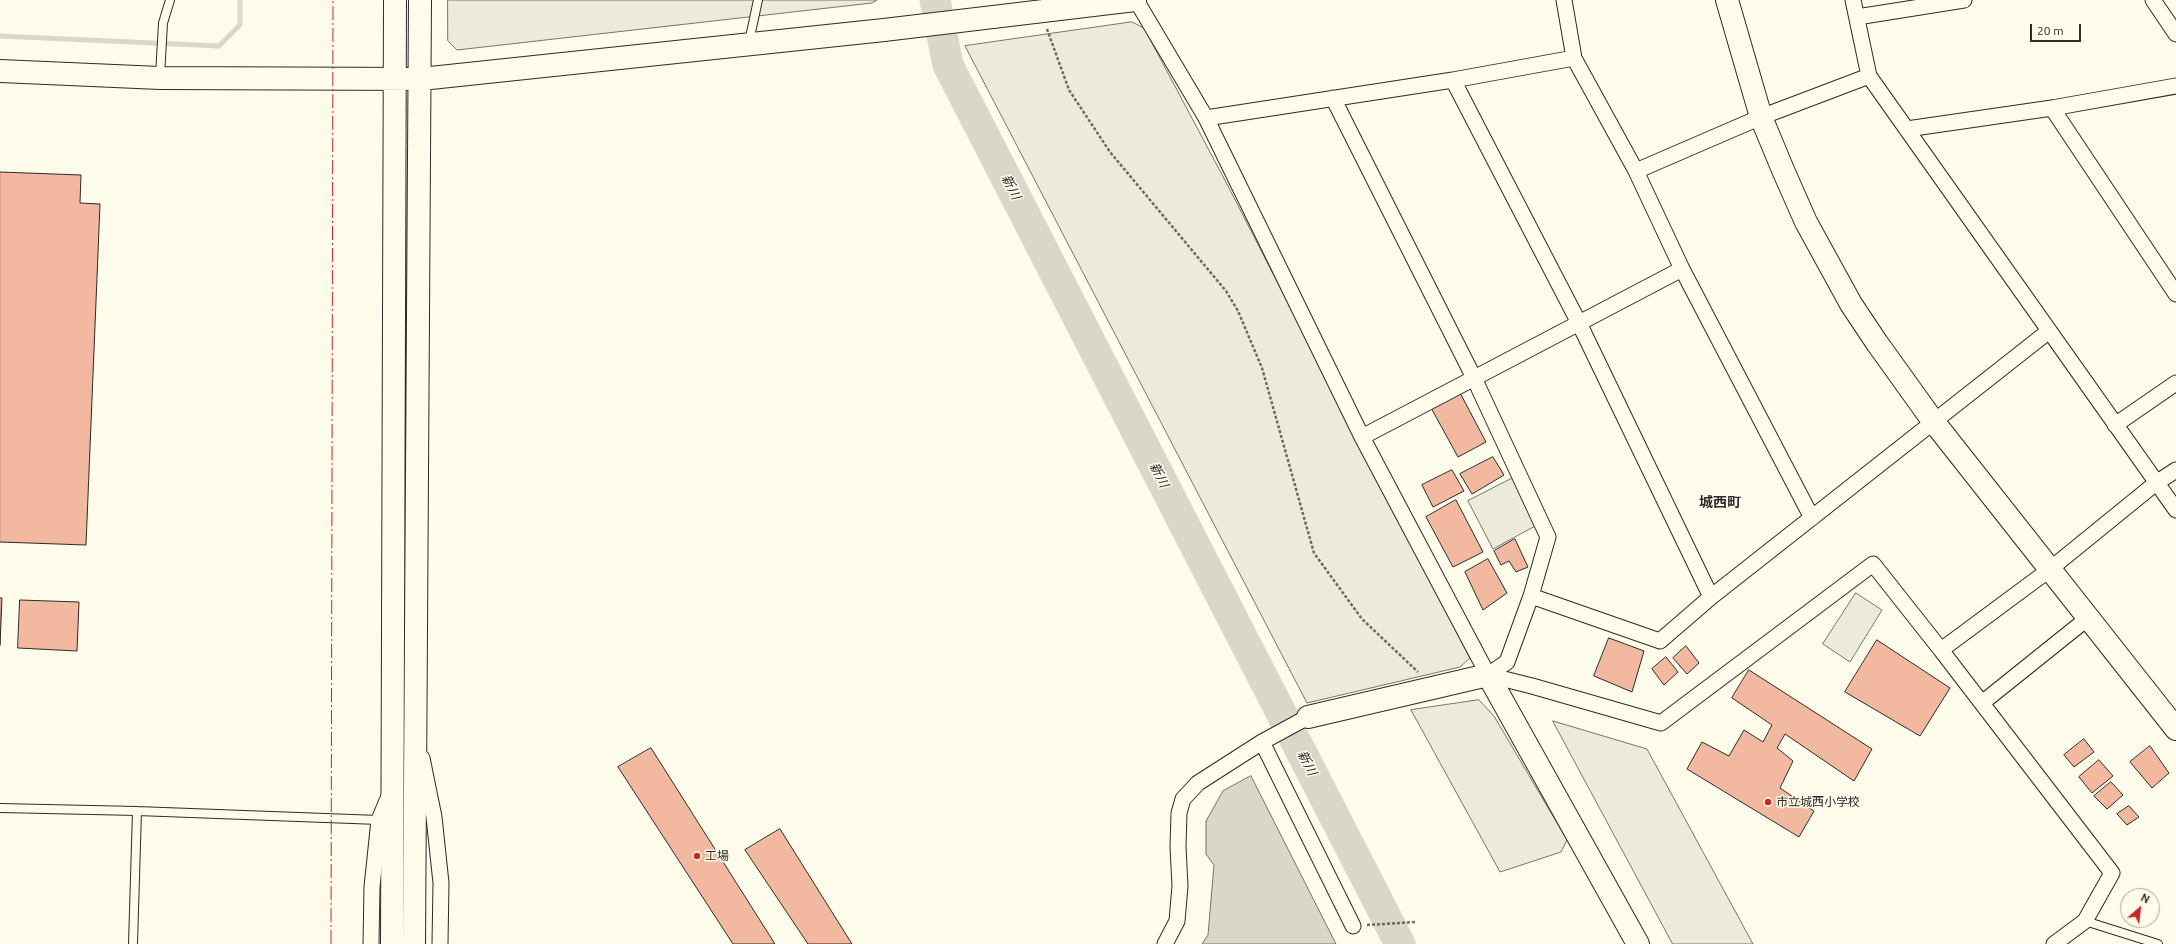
<!DOCTYPE html>
<meta charset="utf-8">
<style>
body{margin:0}
#map{position:relative;width:2176px;height:944px;overflow:hidden;background:#fdfbea;font-family:Ubuntu,sans-serif}
canvas{display:block}
.north{position:absolute;left:2120px;top:888px;width:40px;height:40px;box-sizing:border-box;background:#fdfbea;border:1px solid #a9a89e;border-radius:50%;rotate:28deg;font-size:11px;font-weight:700;line-height:16px;text-align:center;color:#2b2b2b}
.north::after{content:'';display:block;margin:auto;width:14px;height:18px;background:#c62828;clip-path:polygon(50% 0,100% 100%,50% 72%,0 100%)}
.scale{position:absolute;left:2030px;top:24px;width:51px;height:18px;box-sizing:border-box;border:2px solid #2b2b2b;border-top:0;padding-left:5px;font-size:12px;line-height:14px;white-space:nowrap;color:#2b2b2b;-webkit-text-stroke:3px #fdfbea;paint-order:stroke}
</style>
<div id="map">
<canvas width="2176" height="944"></canvas>
<div class="north">N</div>
<div class="scale">20 m</div>
</div>
<script>
const context = document.querySelector('canvas').getContext('2d');
context.lineJoin = 'round';
function fillPath(path, color) {
  context.fillStyle = color;
  context.fill(path, 'evenodd');
}
function trace(path, color, width, dash) {
  context.strokeStyle = color;
  context.lineWidth = width;
  context.lineCap = dash ? 'butt' : 'round';
  context.setLineDash(dash || []);
  context.stroke(path);
}
function write(font, color, halo, rows, align = 'center') {
  context.font = font + ' Ubuntu,"Noto Sans JP",sans-serif';
  context.lineWidth = 3;
  context.setLineDash([]);
  context.textBaseline = 'middle';
  context.strokeStyle = halo;
  context.fillStyle = color;
  for (const [text, x, y, turn = 0] of rows) {
    context.save();
    context.translate(x, y);
    context.rotate((+turn || 0) * Math.PI / 180);
    context.textAlign = isNaN(turn) ? turn : align;
    if (halo) context.strokeText(text, 0, 0);
    context.fillText(text, 0, 0);
    context.restore();
  }
}
const green = new Path2D(`
 M448,0H877L872,3L457,50L448,41Z
 M1132,22L1144,28L1227,184L1470,658L1460,667L1307,703L965,46Z
 M1856,593L1882,610L1850,662L1823,644Z
 M1479,700L1494,716L1567,840L1561,852L1500,872L1411,710Z
 M1553,721L1647,749L1753,944H1673Z`);
const parking = new Path2D(`
 M1513,478L1537,525L1493,549L1468,501Z`);
const water = new Path2D(`
 M1251,776L1336,944H1202L1208,935L1214,865L1206,854V821L1223,791Z`);
const stream = new Path2D(`
 M0,36L219,46L240,25V0`);
const river = new Path2D(`
 M935,0L948,65L1400,944`);
const building = new Path2D(`
 M0,172L81,175L80,203L100,204L86,545L0,542Z
 M1459,391L1486,442L1458,457L1430,406Z
 M1493,457L1504,475L1472,494L1460,474Z
 M1452,470L1464,491L1433,507L1422,485Z
 M1456,500L1483,552L1453,567L1426,517Z
 M1515,539L1528,567L1516,572L1509,561L1501,565L1494,551Z
 M1488,559L1507,593L1483,610L1465,572Z
 M0,598H2L0,645Z
 M20,600L79,602L77,651L18,648Z
 M1609,638L1644,651L1632,692L1594,676Z
 M1877,640L1950,688L1920,736L1845,692Z
 M1686,646L1699,663L1687,674L1673,658Z
 M1666,657L1678,672L1664,685L1652,669Z
 M1749,670L1872,749L1854,781L1785,734L1777,748L1793,761L1780,788L1814,811L1799,837L1687,769L1702,742L1729,756L1744,730L1763,742L1772,725L1732,698Z
 M2084,739L2094,752L2074,767L2064,755Z
 M2150,746L2169,773L2152,788L2130,762Z
 M651,748L775,944H733L618,767Z
 M2099,760L2113,776L2092,793L2079,777Z
 M2111,782L2123,795L2107,809L2094,796Z
 M2129,806L2139,817L2127,825L2117,814Z
 M780,829L852,944H808L745,850Z`);
const path = new Path2D(`
 M1047,29L1069,90L1110,152L1226,291L1238,311L1262,368L1314,553L1362,619L1418,672
 M1367,925L1416,922`);
const lane = new Path2D(`
 M749,42L758,0
 M160,76L163,23L170,0
 M0,808L137,811L379,820
 M2085,921L2158,944
 M133,944L137,811`);
const street = new Path2D(`
 M1136,0L1206,118L1362,437L1488,675L1532,686L1661,723L1873,564L1941,650L2049,570L2156,483L2176,470
 M1564,0L1574,58L1636,171L1682,269L1812,518
 M1853,0L1869,76L2176,510
 M2153,0L2176,34
 M1857,17L1964,0
 M1453,80L1579,323L1711,597
 M1333,98L1474,378L1548,537L1531,596L1507,662L1488,675
 M2052,108L2176,294
 M1206,118L1453,80L1574,58
 M1907,129L2052,108L2176,86
 M1636,171L1761,117L1869,76
 M2115,425L2176,383
 M1362,437L1682,269
 M1531,596L1660,641L1711,597L2049,331
 M1941,650L2112,873L2085,921L2054,944
 M1982,703L2088,618
 M1262,742L1353,926
 M422,758L434,817L441,883L440,944
 M371,944L372,887L379,820L389,796
 M1165,944L1177,921L1180,886L1178,847L1179,813L1183,799L1198,783L1262,742L1308,717`);
const secondary = new Path2D(`
 M1727,0L1761,117L1783,170L1806,222L1851,304L1877,343L1933,421L2176,729
 M0,71L160,78L421,79L884,30L1135,0
 M1308,717L1488,675L1638,944
 M392,944L395,0
 M414,944L420,0`);
const power = new Path2D(`
 M331,944L333,0`);
const markers = [
 [1768,802,4,"#c62828"],
 [697,856,4,"#c62828"]
];
const poiNames = [
 ["市立城西小学校",1776,802],
 ["工場",705,856]
];
const waterNames = [
 ["新川",1011,187,63],
 ["新川",1159,475,63],
 ["新川",1307,763,63]
];
const quarterNames = [
 ["城西町",1720,502]
];
fillPath(green, '#ecebdb');
trace(green, '#74746e', 1);
fillPath(parking, '#eceadb');
trace(parking, '#74746e', 1);
fillPath(water, '#d8d7c9');
trace(water, '#74746e', 1);
trace(stream, '#d8d7c9', 5);
trace(river, '#d8d7c9', 31);
fillPath(building, '#f2b8a0');
trace(building, '#2b2b2b', 1);
trace(lane, '#2b2b2b', 10);
trace(street, '#2b2b2b', 17);
trace(secondary, '#2b2b2b', 24);
trace(path, '#6a6964', 2.5, [3, 2]);
trace(lane, '#fdfbea', 8);
trace(street, '#fdfbea', 15);
trace(secondary, '#fdfbea', 22);
trace(power, '#c62828', 1, [14, 3, 2, 3]);
for (const [x, y, r, color] of markers) {
  const dot = new Path2D();
  dot.arc(x, y, r, 0, 2 * Math.PI);
  context.fillStyle = color;
  context.fill(dot);
  trace(dot, '#fdfbea', 1.5);
}
write('12px', '#2b2b2b', '#fdfbea', poiNames, 'left');
write('italic 13px', '#2b2b2b', '#fdfbea', waterNames);
write('bold 14px', '#2b2b2b', '#fdfbea', quarterNames);
</script>
